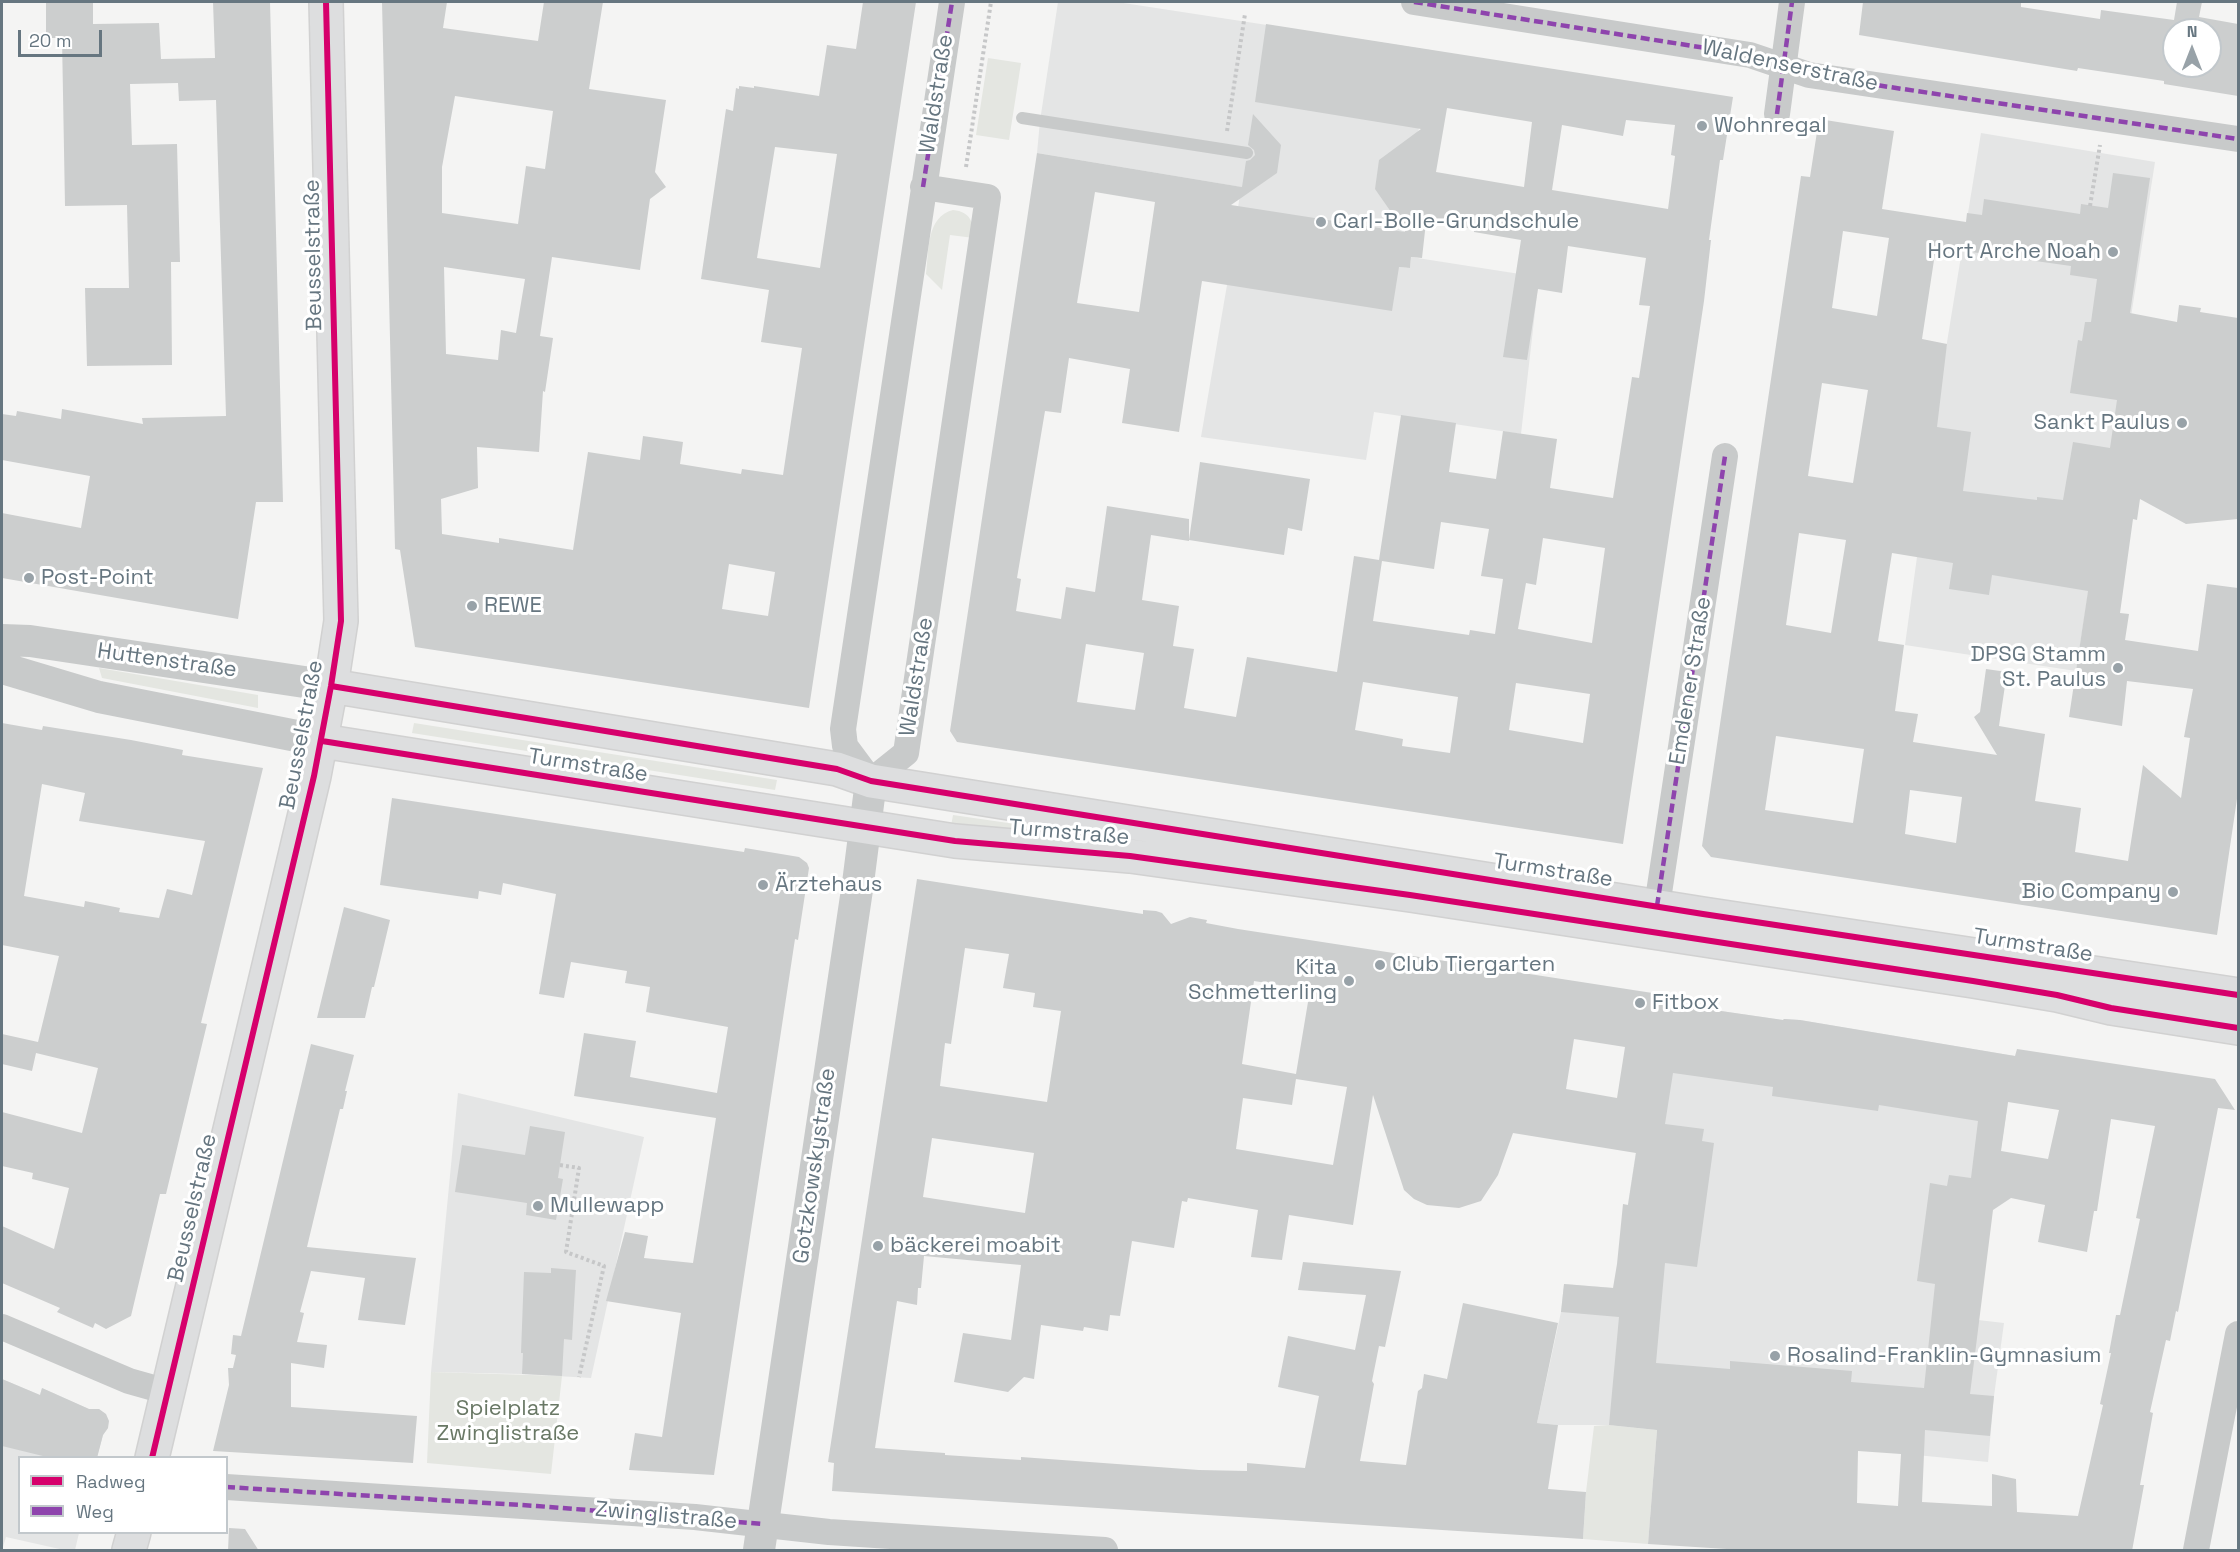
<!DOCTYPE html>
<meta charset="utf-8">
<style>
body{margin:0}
#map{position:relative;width:2240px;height:1552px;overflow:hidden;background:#f4f4f3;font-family:"Space Grotesk",sans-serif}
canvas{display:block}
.frame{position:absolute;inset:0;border:3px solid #667680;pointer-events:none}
.legend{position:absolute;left:18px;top:1456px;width:210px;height:78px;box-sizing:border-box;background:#fff;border:2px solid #c2c8cc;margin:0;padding:8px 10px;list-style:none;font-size:18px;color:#667680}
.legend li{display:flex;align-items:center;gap:12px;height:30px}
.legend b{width:30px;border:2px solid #c2c8cc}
.north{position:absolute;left:2162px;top:18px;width:60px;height:60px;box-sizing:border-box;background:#fff;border:2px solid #c2c8cc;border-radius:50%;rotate:0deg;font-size:16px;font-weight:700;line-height:24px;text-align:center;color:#667680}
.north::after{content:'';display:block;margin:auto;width:21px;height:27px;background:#98a2a8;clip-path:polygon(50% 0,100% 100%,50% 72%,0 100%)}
.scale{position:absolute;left:18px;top:30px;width:84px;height:27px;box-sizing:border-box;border:3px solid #667680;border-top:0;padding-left:8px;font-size:18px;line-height:21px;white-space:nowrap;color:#667680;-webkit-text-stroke:4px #fff;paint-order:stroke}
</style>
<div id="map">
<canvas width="2240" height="1552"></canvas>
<div class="frame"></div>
<ul class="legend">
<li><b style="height:8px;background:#d6006c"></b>Radweg</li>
<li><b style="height:8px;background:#8e44ad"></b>Weg</li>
</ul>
<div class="north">N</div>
<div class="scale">20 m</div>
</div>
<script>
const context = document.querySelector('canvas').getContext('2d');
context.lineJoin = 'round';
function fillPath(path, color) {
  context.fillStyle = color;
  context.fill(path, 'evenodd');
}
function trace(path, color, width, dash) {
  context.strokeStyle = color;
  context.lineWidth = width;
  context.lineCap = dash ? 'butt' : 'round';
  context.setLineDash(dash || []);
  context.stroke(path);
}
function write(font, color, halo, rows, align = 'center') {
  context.font = font + ' "Space Grotesk",sans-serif';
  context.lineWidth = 6;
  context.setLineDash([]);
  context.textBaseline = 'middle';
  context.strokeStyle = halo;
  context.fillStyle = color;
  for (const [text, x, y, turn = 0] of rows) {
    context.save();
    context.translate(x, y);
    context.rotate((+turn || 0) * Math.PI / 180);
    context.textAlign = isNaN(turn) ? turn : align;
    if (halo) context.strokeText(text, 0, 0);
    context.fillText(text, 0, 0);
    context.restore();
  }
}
const built = new Path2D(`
 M1058,2H1117L1430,50L1399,267L1410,268L1411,257L1539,277L1521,434L1374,412L1366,460L1201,437L1227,285L1241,187L1037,153L1040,121Z
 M1981,133L2155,162L2076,671L1905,645L1942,373Z
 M1659,1002L1783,1020L1784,1019L1800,1020L2015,1056L1988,1235L1978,1320L2004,1323L1994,1396L1988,1462L1609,1425H1558L1537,1423L1561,1312L1564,1284L1615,1288Z
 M458,1093L644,1137L591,1378L522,1374L431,1372Z
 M2,1379L40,1395L42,1388L89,1409H99L106,1415L108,1428L103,1435L97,1457L20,1458V1532L79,1533L75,1550H64L6,1537L2,1550Z`);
const green = new Path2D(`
 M988,58L1021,63L1009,140L976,135Z
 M953,210C971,212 973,222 974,238L950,235L942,290L926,274C929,251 926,217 953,210Z
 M99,668L258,695V708L102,678Z
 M414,723L777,780L775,790L412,733Z
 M953,815L1077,833L1079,837L951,826Z
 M431,1372L562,1376L551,1474L427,1463Z
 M1609,1425L1657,1430L1648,1544L1583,1539L1586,1492L1594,1426Z`);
const building = new Path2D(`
 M46,2L93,3V24L159,23L161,59L215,58L213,2H270L283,502H256L238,619L2,578V513L81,528L90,476L2,460V414L16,416L17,411L61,419L62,409L143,424L142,418L226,416L216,100L179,101L178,83L130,84L132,145L177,144L180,262H171L172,365L87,366L85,288H129L127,205L65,206L62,38H46Z
 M382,2H447L443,28L538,41L544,2H603L589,89L666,100L655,172L666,187L650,199L640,270L552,257L540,336L553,338L545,392L543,391L539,452L477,447L478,488L441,499L442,534L499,543V538L573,550L588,452L640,460L643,436L683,442L680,464L741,474L742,469L783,475L802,348L761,342L769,290L701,279L726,109L733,111L736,88L739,89V86L754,88V86L819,96L827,45L856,49L863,2H916L809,708L415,647L400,550L395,549ZM455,96L553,111L545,169L526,166L518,224L442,213V167ZM775,147L837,154L820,268L757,258ZM444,267L525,279L516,333L501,330L498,360L446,354ZM729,564L775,572L768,616L722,609Z
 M1863,2H2021V7L2100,19L2101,10L2174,20L2177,2H2202L2199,17L2238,24V96L2164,84V81L2078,68L2077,71L1859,35ZM2174,30H2210V66H2174Z
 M1266,24L1733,97L1723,160H1720L1709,240H1711L1704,301L1623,844L957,742L950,731L1037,153L1242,187L1246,161L1250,160L1255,155L1254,150L1248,145L1253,114L1281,145L1277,173L1231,205L1405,232L1375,189L1379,160L1421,129L1255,102ZM1447,108L1532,122L1524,187L1436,172ZM1626,120L1675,125L1671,155L1675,156L1668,209L1552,190L1562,125L1623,136ZM1095,192L1155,202L1139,312L1077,303ZM1426,222L1474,229V232L1521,240L1503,357L1527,360L1538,289L1562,293L1568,246L1646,258L1639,305L1650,306L1639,378L1632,377L1613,498L1550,488L1557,439L1503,431L1496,479L1449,472L1456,423L1401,415L1379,560L1354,556L1337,672L1247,657L1236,717L1184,708L1194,649L1173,646L1179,606L1142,600L1151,535L1189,541V519L1107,506L1095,592L1066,587L1061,619L1016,611L1021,579L1017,578L1045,411L1061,413L1069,358L1130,369L1122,423L1179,432L1202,281L1392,311L1399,267L1410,268L1411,257L1422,258ZM1441,522L1489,529L1481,576L1503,579L1495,634L1470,630L1469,635L1373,621L1382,561L1434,569ZM1543,538L1605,548L1592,643L1518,629L1526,583L1536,585ZM1086,644L1144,653L1135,710L1077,702ZM1363,682L1458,697L1450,753L1402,746L1403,739L1355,730ZM1516,683L1590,694L1583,743L1509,730Z
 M1819,119L1894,131L1882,209L1966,222L1967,213L1982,215L1984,199L2080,214L2081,204L2108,208L2113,173L2150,178L2130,313L2177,322L2179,305L2201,308L2200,312L2238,318V519L2186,524L2140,499L2137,520L2133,519L2120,613L2129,614L2125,640L2198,651L2207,584L2238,588V792L2217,935L1711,857L1702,846L1801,176L1810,177ZM1843,231L1889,238L1877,316L1832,308ZM1936,247L2071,266L2070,275L2097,279L2091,322H2085L2082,341L2078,340L2070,393L2117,400L2110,448L2073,442L2063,500L2037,497V500L1963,491L1971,432L1937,427L1947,344L1922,339ZM1822,383L1868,390L1853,483L1808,476ZM1799,533L1846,540L1831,633L1786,625ZM1892,553L1953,563L1949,589L1989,595L1992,575L2088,591L2069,717L2122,726L2127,681L2193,689L2184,737L2190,738L2181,798L2143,765L2128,861L2075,852L2081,808L2035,801L2045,734L1999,726L2007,672L1986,669L1980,712L1974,717L1997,755L1913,742L1918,714L1895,711L1904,645L1878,641ZM1776,736L1864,749L1853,823L1765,810ZM1910,790L1962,797L1956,843L1905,834Z
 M1200,462L1310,479L1302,531L1288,528L1284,555L1189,540Z
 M2,723L42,730L43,726L131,740L183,750L182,755L263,768L201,1023L207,1024L166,1194H160L131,1316L106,1329L95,1323L93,1328L57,1312L60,1308L2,1283V1226L54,1249L69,1188L32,1179L33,1173L2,1166V1112L82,1133L98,1068L36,1053L32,1071L2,1064V1034L38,1042L59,956L2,945ZM42,784L85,793L79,821L205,841L192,895L167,889L159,918L119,912L120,908L85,901L84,907L24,896Z
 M392,798L744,852L745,848L799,857L807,863L809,868L798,940L795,939L714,1475L629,1470L635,1433L662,1437L681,1313L606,1301L625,1232L648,1236L644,1258L693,1263L716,1118L574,1096L584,1033L636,1041L630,1077L717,1093L728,1027L646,1012L650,987L625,983L627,971L571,962L564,998L539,994L556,894L503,883L501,895L479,891L478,899L380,885Z
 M917,879L1143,914V910L1156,911L1162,913L1171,924L1190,917L1207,920L1206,923L1238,929L1659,994V1002L1783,1020L1784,1019L1800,1020L2015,1056L2017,1049L2215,1079L2235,1110L2218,1108L2178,1312L2176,1311L2170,1341L2166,1340L2150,1412L2153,1413L2140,1485H2144L2132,1551H1758L1648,1544L1657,1430L1609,1425L1619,1317L1561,1312L1564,1284L1613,1288L1617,1264L1623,1204L1628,1205L1636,1153L1513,1133L1498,1175L1481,1201L1459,1208L1427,1205L1414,1199L1404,1190L1373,1095L1353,1225L1289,1215L1282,1260L1251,1257L1258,1210L1188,1198L1187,1202L1182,1201L1174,1248L1132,1241L1120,1316L1110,1315L1108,1331L1084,1327L1083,1331L1041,1325L1034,1379L1024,1377L1008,1392L954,1382L963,1333L1011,1340L1021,1265L924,1256L921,1288H918L917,1305L897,1301L875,1448L945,1453V1455L1021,1460V1457L1199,1470L1247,1471V1463L1305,1468L1319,1396L1278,1387L1288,1336L1355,1350L1366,1295L1298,1290L1303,1262L1401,1271L1385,1347L1379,1346L1372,1381L1374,1384L1360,1461L1406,1465L1418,1391L1422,1388L1424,1374L1447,1379L1463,1303L1558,1323L1537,1423L1558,1425L1548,1489L1586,1492L1583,1539L832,1491L834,1463L828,1462ZM965,948L1009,954L1003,988L1035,993L1033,1007L1061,1011L1047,1102L940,1086L945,1043L951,1044ZM1254,981L1310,990L1296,1074L1242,1064ZM1574,1039L1625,1047L1617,1098L1566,1089ZM1673,1073L1773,1087L1772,1096L1878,1111L1879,1105L1978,1121L1971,1178L1949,1175L1947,1186L1930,1183L1917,1281L1935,1284L1924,1388L1851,1382L1852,1371L1730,1361V1369L1656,1363L1665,1263L1697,1267L1714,1143L1702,1141L1704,1129L1665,1124ZM1296,1079L1347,1087L1333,1165L1236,1149L1243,1098L1292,1105ZM2008,1102L2059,1110L2048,1159L2001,1151ZM2111,1119L2155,1126L2136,1218L2140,1219L2120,1315H2116L2109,1353H2111L2100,1404L2103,1405L2078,1516L2017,1512L2016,1479L1992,1474V1506L1922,1502L1925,1430L1990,1436L1994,1396L1970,1394L1993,1210L2011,1198L2045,1205L2038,1242L2087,1252L2094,1211H2097ZM932,1138L1034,1153L1025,1213L923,1197ZM1858,1451L1901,1454L1898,1506L1857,1503Z
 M344,907L390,920L374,987H372L365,1018H317Z
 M311,1044L354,1055L345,1091H347L343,1109H340L307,1247L416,1258L405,1325L358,1320L365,1278L311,1271L300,1312L304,1313L297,1342L327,1345L324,1368L291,1363V1407L417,1416L413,1463L213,1451L229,1385L228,1368H233L236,1355L231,1354L233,1335L241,1336Z
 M530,1126L565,1132L558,1178L563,1179L556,1220L526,1215L527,1203L455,1192L462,1145L525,1155Z
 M551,1268L576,1270L572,1340L564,1339L562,1376L522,1374L523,1353H521L524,1272L551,1273Z
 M2,1379L40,1395L42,1388L89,1409H99L106,1414L109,1421L108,1428L103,1435L97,1458H51L2,1446Z
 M229,1528L245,1529L259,1551H228Z`);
const path = new Path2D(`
 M1227,131L1245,14
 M966,167L991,2
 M2090,206L2100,145
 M560,1165L579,1168L566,1252L604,1266L579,1377`);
const service = new Path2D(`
 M1022,118L1247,153`);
const minor = new Path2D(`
 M1414,2L1750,55L1809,75L2238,139
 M1777,114L1792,2
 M923,187L988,197L906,753L871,781L845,746L843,729L952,2
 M1657,906L1725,456
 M2,1327L129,1381L168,1392
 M226,1487L695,1517L829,1532L1105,1550
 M2196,1550L2238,1334`);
const tertiary = new Path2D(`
 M2,640L30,641L331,686
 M2,668L99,697L322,741
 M759,1550L858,883L871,781`);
const secondary = new Path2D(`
 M331,686L837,769L871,781L1703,914L2238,995
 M322,741L955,841L1130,856L1410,895L1973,981L2057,995L2111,1008L2238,1028
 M152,1458L314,776L331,686L341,621L326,2
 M129,1550L134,1532`);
const quiet = new Path2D(`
 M1414,2L1750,55L1809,75L2238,139
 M1777,114L1792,2
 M923,187L952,2
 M1657,906L1725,456
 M226,1487L537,1506L763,1524`);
const cycleway = new Path2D(`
 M331,686L837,769L871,781L1703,914L2238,995
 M322,741L955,841L1130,856L1410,895L1973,981L2057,995L2111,1008L2238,1028
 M152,1458L314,776L331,686L341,621L326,2`);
const markers = [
 [1702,126,6,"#98a2a8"],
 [1321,222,6,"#98a2a8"],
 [2113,252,6,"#98a2a8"],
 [2182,423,6,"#98a2a8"],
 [29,578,6,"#98a2a8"],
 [472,606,6,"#98a2a8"],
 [2118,668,6,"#98a2a8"],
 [763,885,6,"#98a2a8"],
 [2173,892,6,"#98a2a8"],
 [1380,965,6,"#98a2a8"],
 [1349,981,6,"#98a2a8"],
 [1640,1003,6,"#98a2a8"],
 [538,1206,6,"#98a2a8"],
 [878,1246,6,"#98a2a8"],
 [1775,1356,6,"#98a2a8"]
];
const streetNames = [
 ["Waldenserstraße",1790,66,12],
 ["Waldstraße",937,94,-81],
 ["Beusselstraße",314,255,-91],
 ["Huttenstraße",167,661,8],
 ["Waldstraße",917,677,-81],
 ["Emdener Straße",1691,681,-81],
 ["Beusselstraße",302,735,-79],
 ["Turmstraße",588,766,9],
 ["Turmstraße",1069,833,5],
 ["Turmstraße",1553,871,9],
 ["Turmstraße",2033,946,9],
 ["Gotzkowskystraße",815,1166,-82],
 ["Beusselstraße",193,1208,-77],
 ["Zwinglistraße",666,1516,5]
];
const poiNames = [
 ["Wohnregal",1714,126],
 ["Carl-Bolle-Grundschule",1333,222],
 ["Hort Arche Noah",2101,252,"right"],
 ["Sankt Paulus",2170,423,"right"],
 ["Post-Point",41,578],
 ["REWE",484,606],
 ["DPSG Stamm",2106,655,"right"],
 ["St. Paulus",2106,680,"right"],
 ["Ärztehaus",775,885],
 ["Bio Company",2161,892,"right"],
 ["Club Tiergarten",1392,965],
 ["Kita",1337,968,"right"],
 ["Schmetterling",1337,993,"right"],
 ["Fitbox",1652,1003],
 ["Mullewapp",550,1206],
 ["bäckerei moabit",890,1246],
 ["Rosalind-Franklin-Gymnasium",1787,1356]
];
const parkNames = [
 ["Spielplatz",508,1409],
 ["Zwinglistraße",508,1434]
];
fillPath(built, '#e4e5e5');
fillPath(green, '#e4e6e1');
fillPath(building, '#cccece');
trace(secondary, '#d1d1d1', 36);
trace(path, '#c6c7c8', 4, [3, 3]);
trace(service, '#c8caca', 12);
trace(minor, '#c8caca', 26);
trace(tertiary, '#c8caca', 32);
trace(secondary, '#dddedf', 33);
trace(quiet, '#8e44ad', 4.5, [9, 4.5]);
trace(cycleway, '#d6006c', 6);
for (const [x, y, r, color] of markers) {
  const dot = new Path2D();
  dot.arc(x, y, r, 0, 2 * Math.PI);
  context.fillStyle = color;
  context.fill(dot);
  trace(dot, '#fff', 2);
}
write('22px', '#667680', '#fff', streetNames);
write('22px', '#667680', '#fff', poiNames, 'left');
write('22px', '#697865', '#fff', parkNames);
</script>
